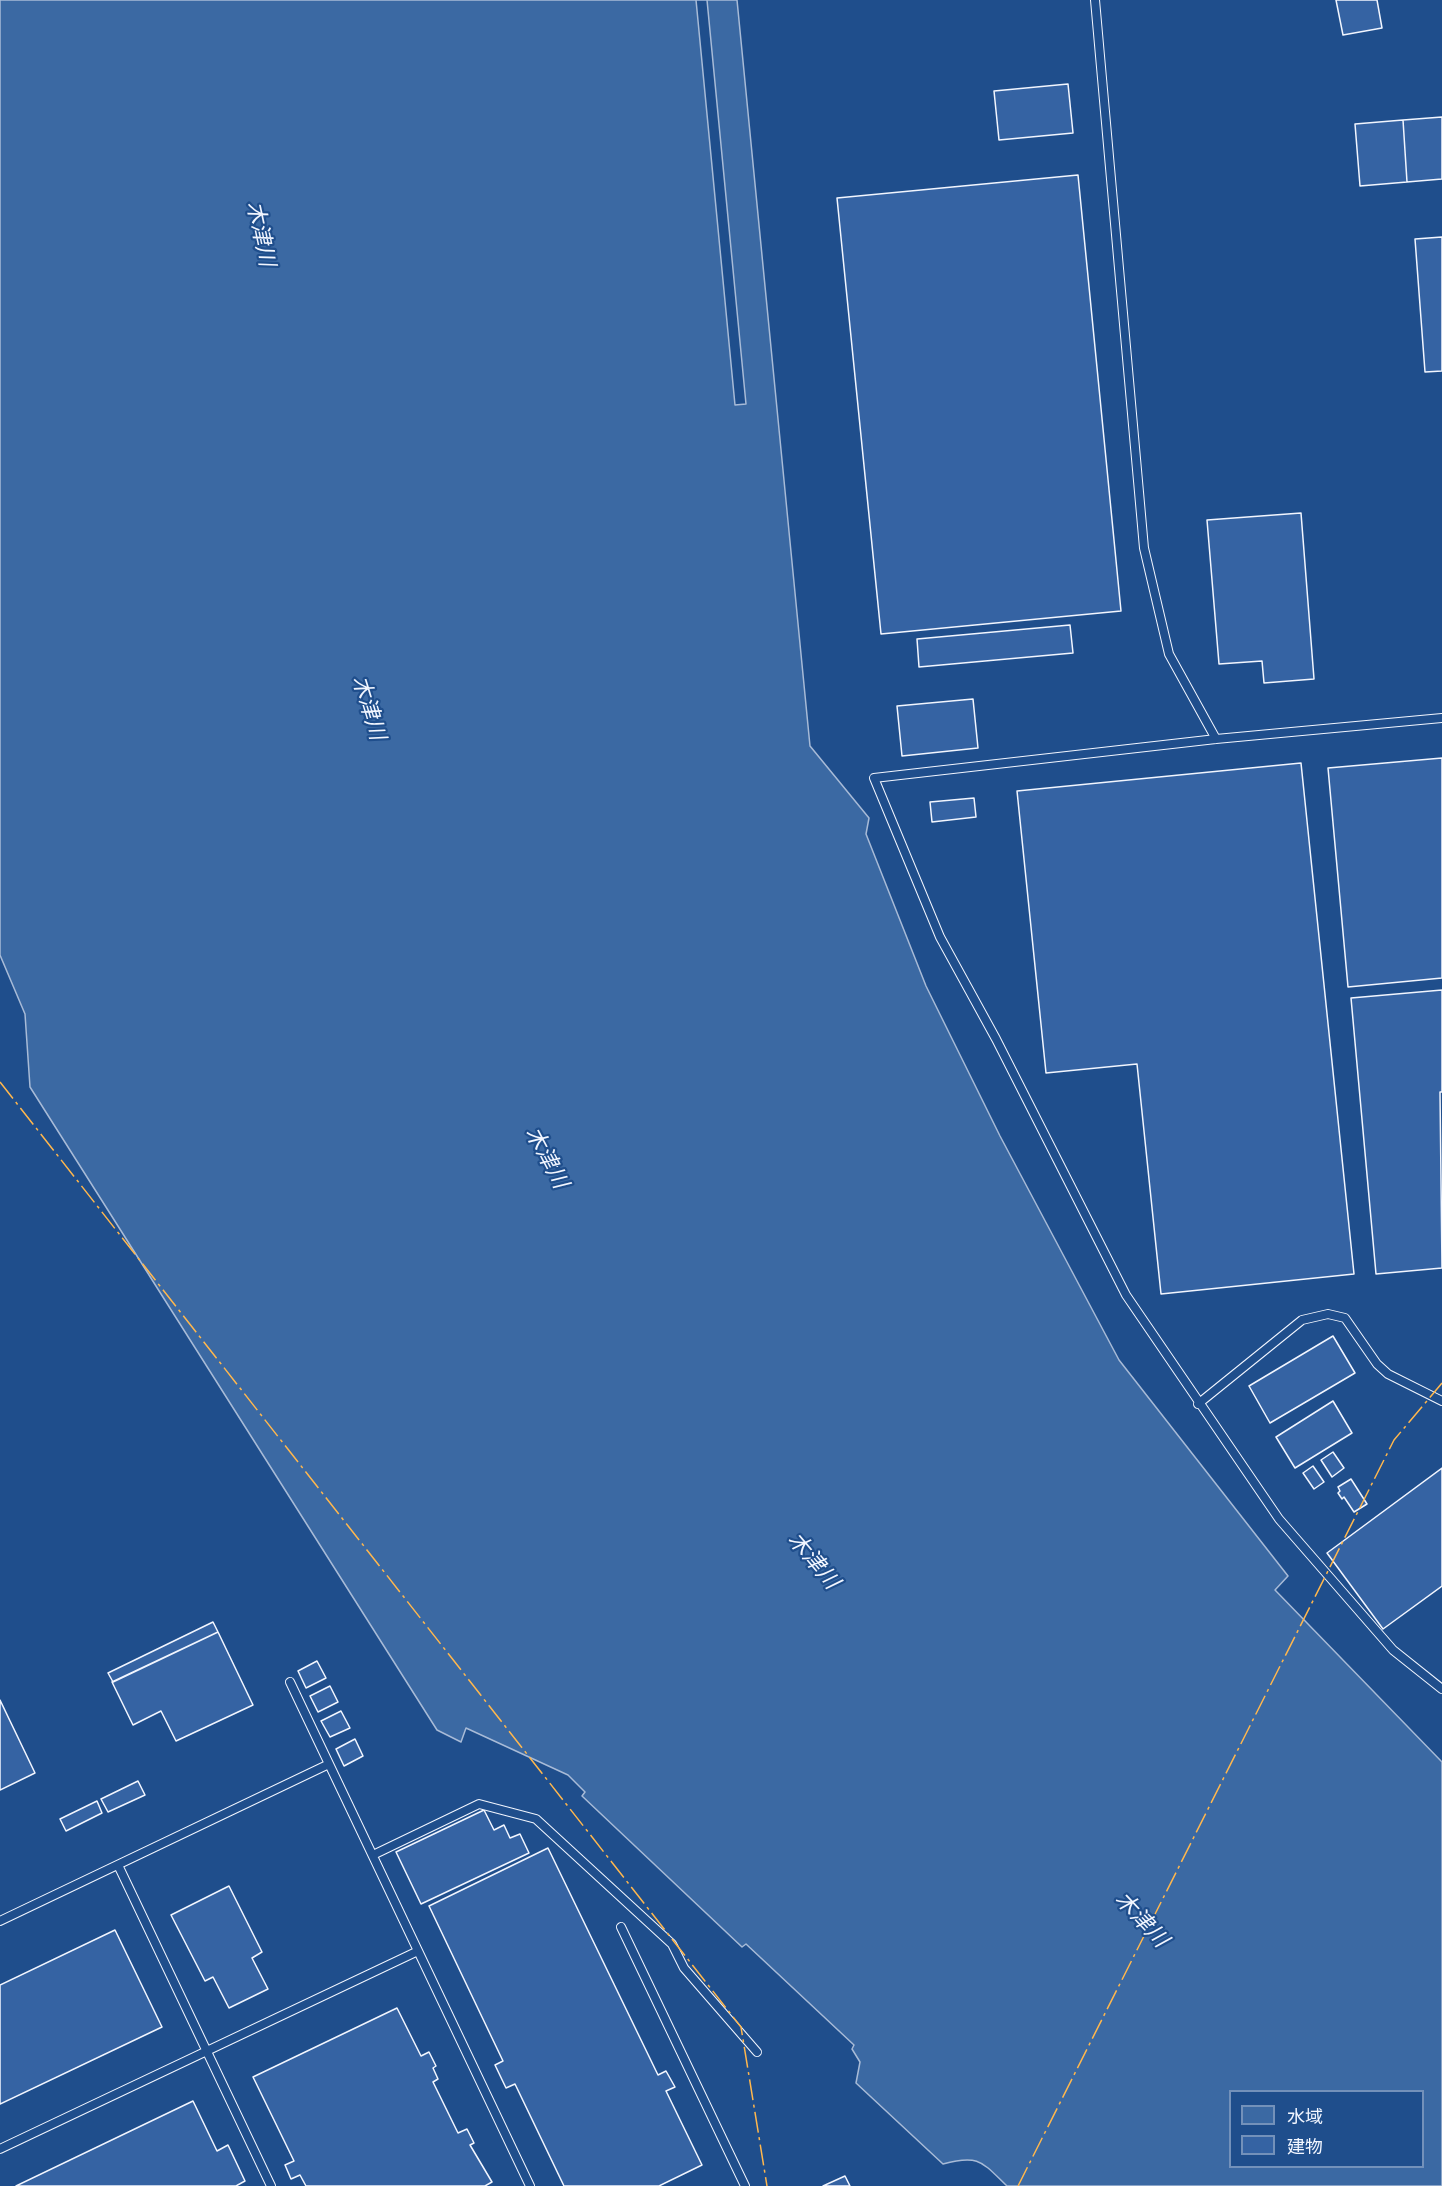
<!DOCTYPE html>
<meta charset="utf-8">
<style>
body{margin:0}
#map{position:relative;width:1442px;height:2186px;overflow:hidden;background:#1f4e8c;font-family:Manrope,"Noto Sans JP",sans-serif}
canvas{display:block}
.legend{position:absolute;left:1229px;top:2090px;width:195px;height:78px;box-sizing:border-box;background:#1f4e8c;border:2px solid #7391ba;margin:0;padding:8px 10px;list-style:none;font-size:18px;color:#f2f6ff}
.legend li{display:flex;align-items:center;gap:12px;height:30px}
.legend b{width:30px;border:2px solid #7391ba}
</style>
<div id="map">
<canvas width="1442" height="2186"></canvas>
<ul class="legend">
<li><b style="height:16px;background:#3b69a3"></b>水域</li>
<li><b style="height:16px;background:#3563a3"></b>建物</li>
</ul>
</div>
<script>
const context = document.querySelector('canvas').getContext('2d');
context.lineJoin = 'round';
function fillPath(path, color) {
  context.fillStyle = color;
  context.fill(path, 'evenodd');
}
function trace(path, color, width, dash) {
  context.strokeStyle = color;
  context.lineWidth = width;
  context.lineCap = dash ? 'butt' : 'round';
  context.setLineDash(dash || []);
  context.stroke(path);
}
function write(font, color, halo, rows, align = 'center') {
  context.font = font + ' Manrope,"Noto Sans JP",sans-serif';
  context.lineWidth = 4.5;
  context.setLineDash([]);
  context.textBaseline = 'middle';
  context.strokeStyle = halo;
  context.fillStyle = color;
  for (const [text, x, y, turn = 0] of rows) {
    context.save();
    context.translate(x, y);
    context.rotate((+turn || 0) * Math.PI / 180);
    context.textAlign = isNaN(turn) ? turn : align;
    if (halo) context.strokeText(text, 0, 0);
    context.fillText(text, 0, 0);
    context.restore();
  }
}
const water = new Path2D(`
 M0,0H737L810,746L869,818L866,834L926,986L1000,1136L1119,1360L1288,1576L1275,1590L1442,1762V2186H1007C982,2162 979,2154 943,2164L856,2083L860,2062L852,2049L854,2045L746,1944L742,1947L582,1796L585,1792L568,1775L466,1728L461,1742L437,1730L30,1087L25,1014L0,955ZM1230,2092H1422V2166H1230Z`);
const pier = new Path2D(`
 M696,0H707L746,404L735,405Z`);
const building = new Path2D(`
 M1336,0H1377L1382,28L1343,35Z
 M1068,84L1073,133L999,140L994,91Z
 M1442,117V179L1407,182L1403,120Z
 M1403,120L1407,182L1360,186L1355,124Z
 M1078,175L1121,611L881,634L837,198Z
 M1442,237V371L1425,372L1415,239Z
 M1301,513L1314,679L1264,683L1262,661L1219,664L1207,520Z
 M1070,625L1073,653L919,667L917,639Z
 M973,699L978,748L902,756L897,706Z
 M1442,758V978L1348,987L1328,768Z
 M1301,763L1354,1274L1161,1294L1137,1064L1046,1073L1017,791Z
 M974,798L976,817L932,822L930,802Z
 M1442,990V1092H1440L1442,1268L1376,1274L1351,998Z
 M1333,1336L1355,1373L1270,1423L1249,1386Z
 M1333,1401L1352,1433L1295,1468L1276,1437Z
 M1333,1452L1344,1468L1332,1477L1321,1460Z
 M1313,1466L1324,1482L1314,1489L1303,1473Z
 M1442,1468V1586L1383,1629L1327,1553Z
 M1351,1479L1367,1504L1354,1512L1344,1497L1342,1499L1338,1493L1340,1491L1338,1487Z
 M213,1622L218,1632L113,1682L108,1673Z
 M218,1632L253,1705L176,1741L161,1711L133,1725L112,1682Z
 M317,1661L326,1678L306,1688L298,1671Z
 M330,1686L338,1702L318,1712L310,1696Z
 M0,1700L35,1773L0,1790Z
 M341,1711L350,1728L330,1737L321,1721Z
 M355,1739L363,1756L344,1766L336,1749Z
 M138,1781L145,1795L108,1812L101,1799Z
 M97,1801L102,1813L66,1831L60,1819Z
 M484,1810L494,1830L504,1825L510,1838L520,1834L529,1853L421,1904L396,1852Z
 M548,1848L658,2075L666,2071L675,2087L666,2091L702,2165L659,2186H564L515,2084L506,2088L495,2065L503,2061L429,1906Z
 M229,1886L262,1952L252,1958L268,1989L229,2008L213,1977L205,1981L171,1915Z
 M115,1930L162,2027L0,2104V1985Z
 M397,2008L421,2056L429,2052L436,2066L433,2068L438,2079L433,2082L458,2133L467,2129L474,2143L470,2145L492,2182L485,2186H306L300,2175L291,2179L285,2165L294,2161L253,2077Z
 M193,2101L217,2151L228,2145L245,2181L236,2186H16Z
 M845,2176L850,2186H823Z`);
const service = new Path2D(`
 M1095,0L1144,548L1169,654L1216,739
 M1442,718L1216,739L874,778L940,937L996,1039L1126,1295L1279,1519L1393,1650L1442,1689
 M1198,1404L1302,1320L1328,1314L1345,1318L1377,1364L1388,1374L1442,1401
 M290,1682L530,2186
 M373,1855L479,1804L536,1819L672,1944L684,1968L757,2052
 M118,1865L271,2186
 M0,1921L329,1764
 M621,1927L745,2186
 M0,2149L418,1951`);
const power = new Path2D(`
 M0,1082L741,2027L767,2186
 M1018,2186L1394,1440L1442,1383`);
const waterNames = [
 ["木津川",260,234,78],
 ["木津川",368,708,73],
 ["木津川",546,1158,62],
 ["木津川",813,1561,50],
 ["木津川",1141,1920,47]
];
fillPath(water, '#3b69a3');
trace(water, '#a8bbd7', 1.5);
fillPath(pier, '#1f4e8c');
trace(pier, '#a8bbd7', 1.5);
fillPath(building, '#3563a3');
trace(building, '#f2f6ff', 1.5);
trace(service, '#f2f6ff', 10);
trace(service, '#1f4e8c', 8);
trace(power, '#ffb74d', 1.5, [21, 4.5, 3, 4.5]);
write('italic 22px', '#f2f6ff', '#1f4e8c', waterNames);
</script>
